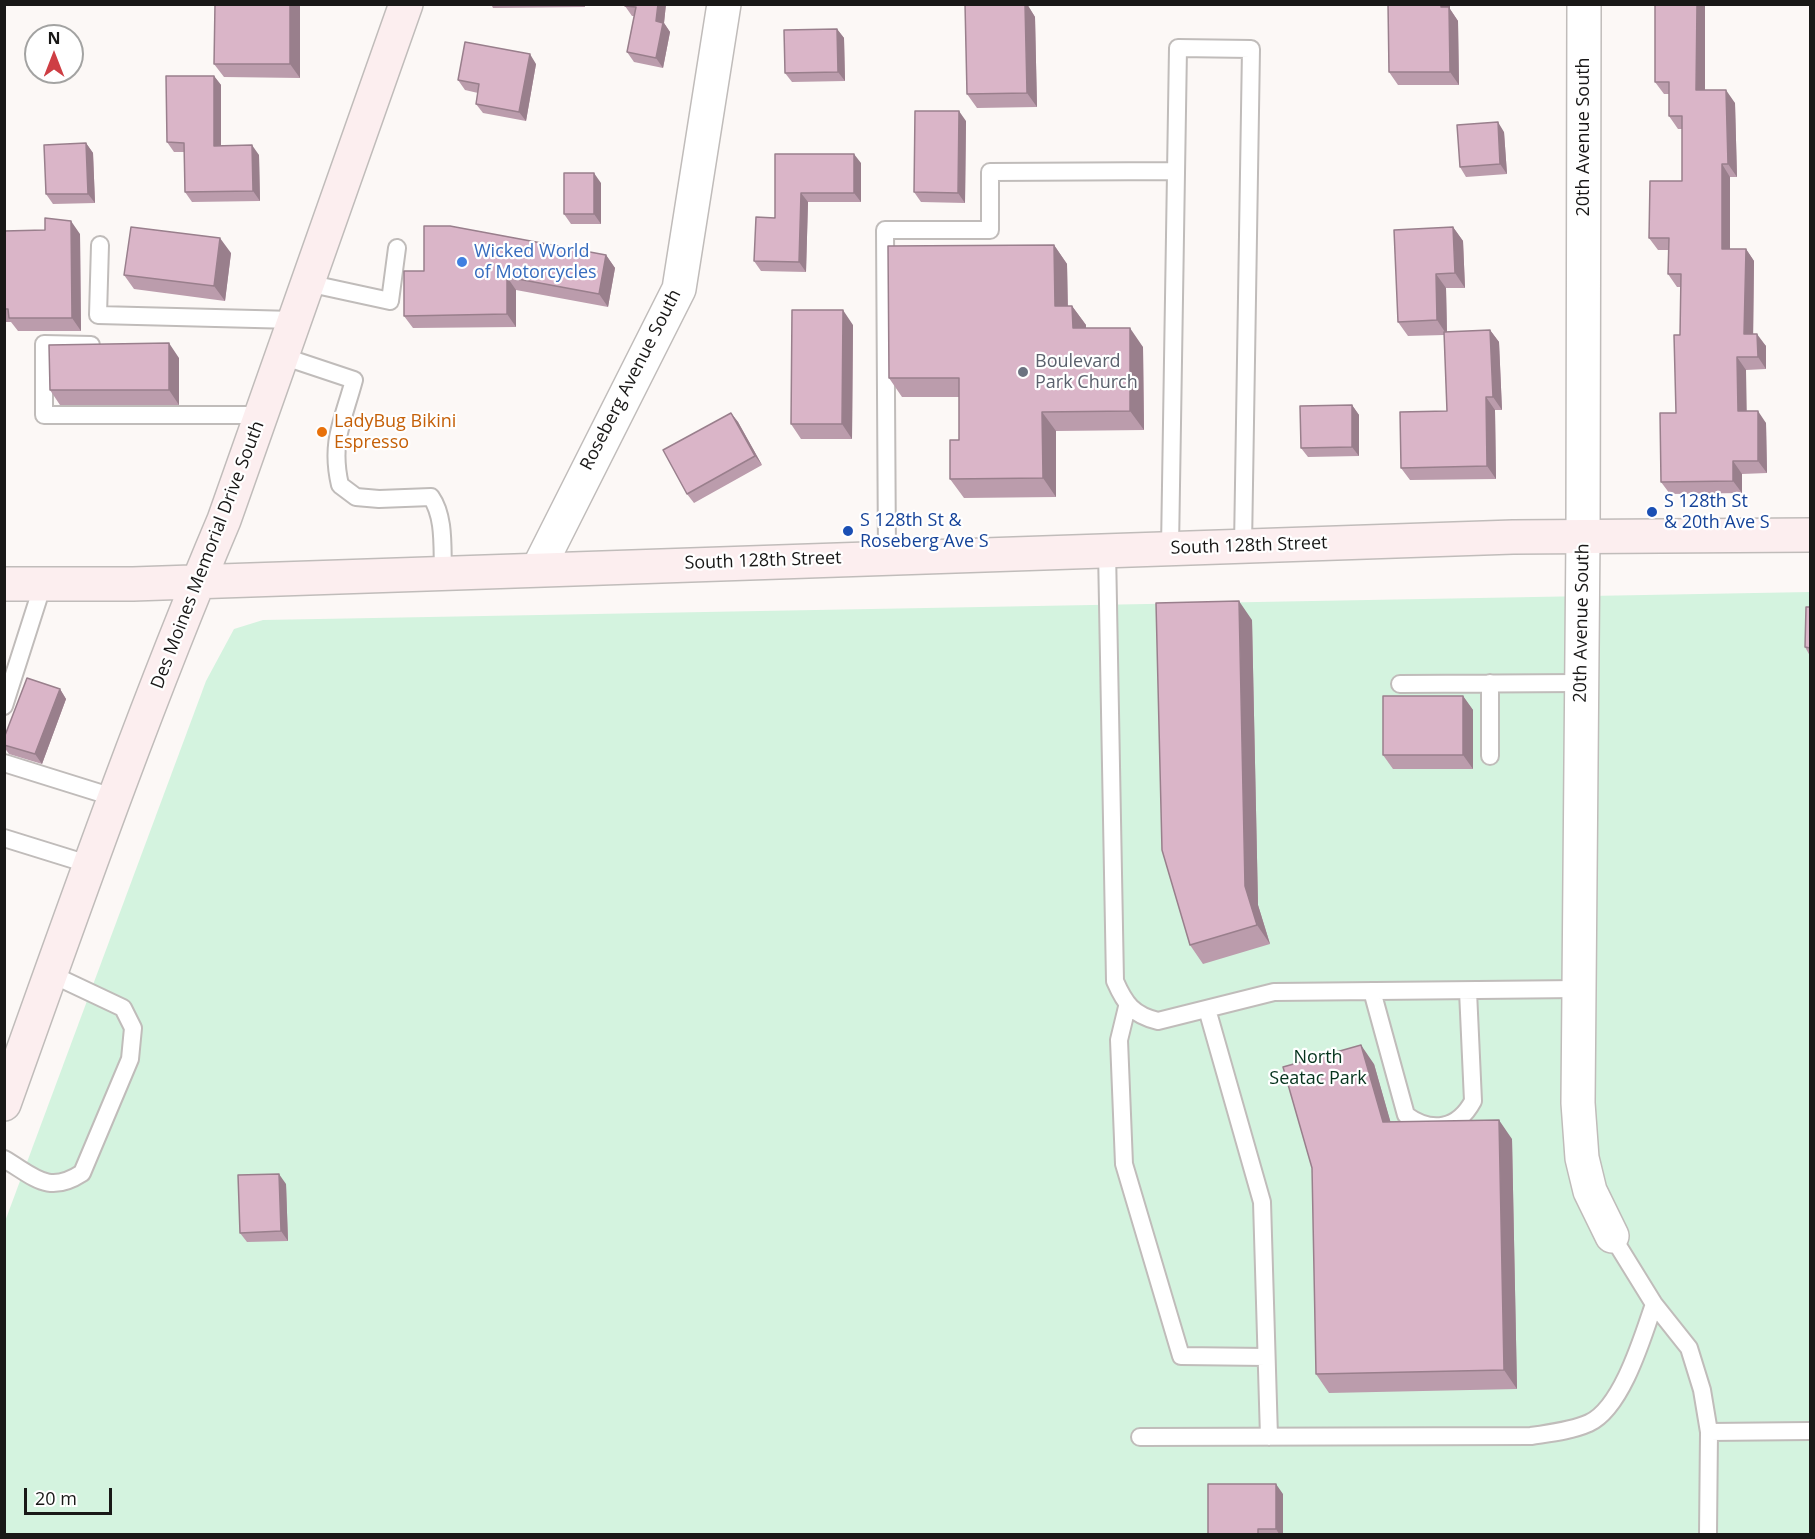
<!DOCTYPE html>
<style>
body{margin:0}
#map{position:relative;width:1815px;height:1539px;overflow:hidden;background:#fcf8f6;font-family:"Open Sans",sans-serif}
canvas{display:block}
.frame{position:absolute;inset:0;border:6px solid #191817;pointer-events:none}
.north{position:absolute;left:24px;top:24px;width:60px;height:60px;box-sizing:border-box;background:#fff;border:2px solid #a3a3a2;border-radius:50%;rotate:0deg;font-size:16px;font-weight:700;line-height:24px;text-align:center;color:#191817}
.north::after{content:'';display:block;margin:auto;width:21px;height:27px;background:#ce3e44;clip-path:polygon(50% 0,100% 100%,50% 72%,0 100%)}
.scale{position:absolute;left:24px;top:1488px;width:88px;height:27px;box-sizing:border-box;border:3px solid #191817;border-top:0;padding-left:8px;font-size:18px;line-height:21px;white-space:nowrap;color:#191817;-webkit-text-stroke:4px #fff;paint-order:stroke}
</style>
<div id="map">
<canvas width="1815" height="1539"></canvas>
<div class="frame"></div>
<div class="north">N</div>
<div class="scale">20 m</div>
</div>
<script>
const context = document.querySelector('canvas').getContext('2d');
context.lineJoin = 'round';
function fillPath(path, color) {
  context.fillStyle = color;
  context.fill(path, 'evenodd');
}
function trace(path, color, width, dash) {
  context.strokeStyle = color;
  context.lineWidth = width;
  context.lineCap = dash ? 'butt' : 'round';
  context.setLineDash(dash || []);
  context.stroke(path);
}
function write(font, color, halo, rows, align = 'center') {
  context.font = font + ' "Open Sans",sans-serif';
  context.lineWidth = 4.5;
  context.setLineDash([]);
  context.textBaseline = 'middle';
  context.strokeStyle = halo;
  context.fillStyle = color;
  for (const [text, x, y, turn = 0] of rows) {
    context.save();
    context.translate(x, y);
    context.rotate((+turn || 0) * Math.PI / 180);
    context.textAlign = isNaN(turn) ? turn : align;
    if (halo) context.strokeText(text, 0, 0);
    context.fillText(text, 0, 0);
    context.restore();
  }
}
const green = new Path2D(`
 M1810,592V1534H5L4,1224L206,681L234,629L263,620Z`);
const lane = new Path2D(`
 M100,245L98,315L294,320
 M307,283L390,301L397,248
 M91,345L44,344V415H261
 M282,356L354,380C343,421 330,442 340,485L356,497L379,499L431,497C445,517 442,548 443,572
 M1170,548L1178,48L1251,49L1243,546
 M1107,550L1115,981C1125,1004 1133,1015 1158,1021L1274,992L1579,989
 M887,557L885,230H990V172L1175,171
 M1490,683V756
 M1400,684L1582,683
 M4,706L43,584
 M4,763L116,798
 M4,838L91,865
 M1372,991L1406,1115C1432,1134 1458,1129 1473,1101L1468,991
 M1127,1007L1119,1040L1124,1164L1181,1356L1266,1357
 M1207,1009L1262,1202L1269,1437
 M4,1159C35,1177 48,1195 82,1173L130,1059L133,1028L123,1008L51,974
 M1612,1236L1654,1304L1689,1348L1702,1390L1709,1432L1708,1534
 M1709,1432L1810,1431
 M1140,1437L1531,1436C1550,1433 1571,1431 1589,1423C1622,1408 1643,1336 1654,1304`);
const street = new Path2D(`
 M1584,4L1583,536L1578,1103L1582,1158L1590,1191L1612,1236
 M538,569L679,289L724,4`);
const secondary = new Path2D(`
 M4,584H133L1513,537L1810,535
 M4,1104C74,908 143,711 224,520L406,4`);
const wall = new Path2D(`
 M159,4H313V6H300V78L224,77L214,64L215,5Z
 M491,4H585V7L493,8Z
 M666,4L664,23L670,32L663,68L634,62L627,52L634,16H632L625,6Z
 M965,4H1027L1035,17L1037,107L977,108L967,94Z
 M1388,4H1450V9L1458,21L1459,85H1398L1389,72Z
 M1655,4H1705V90L1735,103L1737,177H1730V249H1746L1754,261L1753,334L1766,346V369L1746,370V411L1766,423L1767,473L1742,474V493L1670,494L1661,482L1676,413L1680,335L1681,287H1677L1668,274V250H1658L1649,238L1682,181V129H1678L1669,116V94H1664L1655,82Z
 M837,29L844,38L845,81L792,82L785,73Z
 M536,64L526,121L483,113L476,104L478,93L465,90L458,80Z
 M214,76L221,85V146L259,155L260,201L192,202L185,192L184,152H174L167,142Z
 M966,121L965,203L921,202L914,192Z
 M1504,132L1507,174L1466,177L1460,167Z
 M86,143L93,153L95,203L53,204L46,194Z
 M775,154L861,163V202H808L806,272L761,271L754,261L775,218Z
 M601,183V224H571L564,214Z
 M1453,227L1463,241L1465,288H1446L1447,332L1490,330L1499,342L1502,410H1495L1496,479L1410,480L1401,468L1447,411L1444,335L1408,336L1398,322Z
 M4,231L80,234L81,331H18L11,322H4Z
 M1054,245L1067,264L1068,306H1072L1086,325V328L1143,347L1144,430L1056,431V497L964,498L950,479L959,440V397H902L889,378Z
 M231,253L225,301L134,289L124,275Z
 M606,255L615,268L608,307L516,290V327L413,328L404,316L424,271Z
 M853,325L852,439H801L791,424Z
 M179,358V405H60L50,390Z
 M1352,405L1359,415V456L1308,457L1301,448Z
 M731,413L738,422L762,465L694,503L687,494Z
 M1810,607V656L1805,647Z
 M1252,620L1258,905L1270,944L1203,964L1190,945Z
 M60,689L66,699L42,764L9,754L4,747V738Z
 M1463,696L1473,710V769H1393L1383,755Z
 M1374,1064L1390,1121L1512,1139L1517,1389L1329,1393L1316,1374Z
 M286,1184L288,1241L247,1242L240,1233Z
 M1283,1494V1534H1208Z`);
const shadedWall = new Path2D(`
 M290,4H299L300,6V78L290,64Z
 M658,4H666L664,23L670,32L663,68L656,58V21Z
 M1025,4H1027L1035,17L1037,107L1027,93Z
 M1441,4H1450V9L1458,21L1459,85L1450,72Z
 M1697,4H1705V103L1696,90Z
 M837,29L844,38L845,81L838,72Z
 M530,54L536,64L526,121L519,112Z
 M214,76L221,85V156L214,146Z
 M1726,90L1735,103L1737,177L1728,164Z
 M959,111L966,121L965,203L958,193Z
 M1498,122L1504,132L1507,174L1500,164Z
 M86,143L93,153L95,203L88,194Z
 M252,145L259,155L260,201L253,191Z
 M854,154L861,163V202L854,193Z
 M1722,164L1730,177V261L1722,249Z
 M594,173L601,183V224L594,214Z
 M801,193L808,202L806,272L799,262Z
 M71,221L80,234L81,331L72,318Z
 M1453,227L1463,241L1465,288L1455,273Z
 M220,238L231,253L225,301L214,286Z
 M1054,245L1067,264L1068,325L1055,306Z
 M1746,249L1754,261L1753,346L1744,334Z
 M606,255L615,268L608,307L599,294Z
 M1436,274L1446,288L1447,335L1437,320Z
 M507,277L516,290V327L507,314Z
 M1072,306L1086,325V347L1073,328Z
 M843,310L853,325L852,439L842,424Z
 M1130,328L1143,347L1144,430L1130,411Z
 M1490,330L1499,342L1502,410L1493,397Z
 M1757,334L1766,346V369L1758,357Z
 M169,343L179,358V405L169,390Z
 M1737,357L1746,370L1747,424L1738,411Z
 M1486,397L1495,410L1496,479L1487,466Z
 M1352,405L1359,415V456L1352,447Z
 M1758,411L1766,423L1767,473L1758,461Z
 M1042,412L1056,431V497L1043,478Z
 M731,413L738,422L762,465L755,456Z
 M1733,461L1742,474V493L1733,481Z
 M1239,601L1252,620L1258,905L1270,944L1257,925L1245,886Z
 M60,689L66,699L42,764L35,754Z
 M1463,696L1473,710V769L1463,755Z
 M1361,1045L1374,1064L1396,1141L1383,1122Z
 M1499,1120L1512,1139L1517,1389L1504,1370Z
 M279,1174L286,1184L288,1241L281,1231Z
 M1276,1484L1283,1494V1534H1279L1276,1529Z`);
const building = new Path2D(`
 M215,4H290V64H214Z
 M626,4H658L656,21L663,23L656,58L627,52L636,7L625,6Z
 M965,4H1025L1027,93L967,94Z
 M1388,4H1441V7H1449L1450,72H1389Z
 M1655,4H1697L1696,90H1726L1728,164H1722V249H1746L1744,334H1757L1758,357H1737L1738,411H1758V461H1733V481L1661,482L1660,413H1676L1674,335H1680L1681,274H1668L1669,238H1649L1650,181H1682V116H1669V82H1655Z
 M837,29L838,72L785,73L784,30Z
 M465,42L530,54L519,112L476,104L479,84L458,80Z
 M166,76H214V146L252,145L253,191L185,192L184,143L167,142Z
 M915,111H959L958,193L914,192Z
 M1498,122L1500,164L1460,167L1457,125Z
 M86,143L88,194H46L44,145Z
 M775,154H854V193H801L799,262L754,261L756,217L775,218Z
 M564,173H594V214H564Z
 M45,218L71,221L72,318H9L8,309H4V231L45,230Z
 M424,226H450L606,255L599,294L507,277V314L404,316V271H424Z
 M131,227L220,238L214,286L124,275Z
 M1453,227L1455,273L1436,274L1437,320L1398,322L1394,230Z
 M1054,245L1055,306H1072L1073,328H1130V411L1042,412L1043,478L950,479V440H959V378H889L888,246Z
 M792,310H843L842,424H791Z
 M1490,330L1493,397H1486L1487,466L1401,468L1400,412L1447,411L1444,332Z
 M169,343V390H50L49,345Z
 M1352,405V447L1301,448L1300,406Z
 M731,413L755,456L687,494L663,450Z
 M1239,601L1245,886L1257,925L1190,945L1162,850L1156,603Z
 M1806,607H1810V648L1805,647Z
 M27,678L60,689L35,754L4,745V738Z
 M1383,696H1463V755H1383Z
 M1361,1045L1383,1122L1499,1120L1504,1370L1316,1374L1312,1168L1283,1067Z
 M279,1174L281,1231L240,1233L238,1175Z
 M1208,1484H1276V1529H1258V1534H1208Z`);
const markers = [
 [462,262,6,"#3f7fe0"],
 [1023,372,6,"#6b7280"],
 [322,432,6,"#e8710a"],
 [1652,512,6,"#1a4fb4"],
 [848,531,6,"#1a4fb4"]
];
const streetNames = [
 ["20th Avenue South",1584,137,-90],
 ["Roseberg Avenue South",631,380,-63],
 ["South 128th Street",1249,546,-2],
 ["Des Moines Memorial Drive South",208,555,-69],
 ["South 128th Street",763,561,-2],
 ["20th Avenue South",1582,623,-89]
];
const shopNames = [
 ["Wicked World",474,252],
 ["of Motorcycles",474,273]
];
const worshipNames = [
 ["Boulevard",1035,362],
 ["Park Church",1035,383]
];
const foodNames = [
 ["LadyBug Bikini",334,422],
 ["Espresso",334,443]
];
const transitNames = [
 ["S 128th St",1664,502],
 ["& 20th Ave S",1664,523],
 ["S 128th St &",860,521],
 ["Roseberg Ave S",860,542]
];
const parkNames = [
 ["North",1318,1058],
 ["Seatac Park",1318,1079]
];
fillPath(green, '#d4f3df');
trace(lane, '#c0bcba', 20);
trace(street, '#c0bcba', 36);
trace(secondary, '#c0bcba', 36);
trace(lane, '#fff', 16);
trace(street, '#fff', 33);
trace(secondary, '#fceeef', 33);
fillPath(wall, '#bb9cac');
fillPath(shadedWall, '#997f8c');
fillPath(building, '#dab5c8');
trace(building, '#997f8c', 1.5);
for (const [x, y, r, color] of markers) {
  const dot = new Path2D();
  dot.arc(x, y, r, 0, 2 * Math.PI);
  context.fillStyle = color;
  context.fill(dot);
  trace(dot, '#fff', 2);
}
write('18px', '#191817', '#fff', streetNames);
write('18px', '#366cbe', '#fff', shopNames, 'left');
write('18px', '#5b616d', '#fff', worshipNames, 'left');
write('18px', '#c56008', '#fff', foodNames, 'left');
write('18px', '#164399', '#fff', transitNames, 'left');
write('18px', '#05331d', '#fff', parkNames);
</script>
